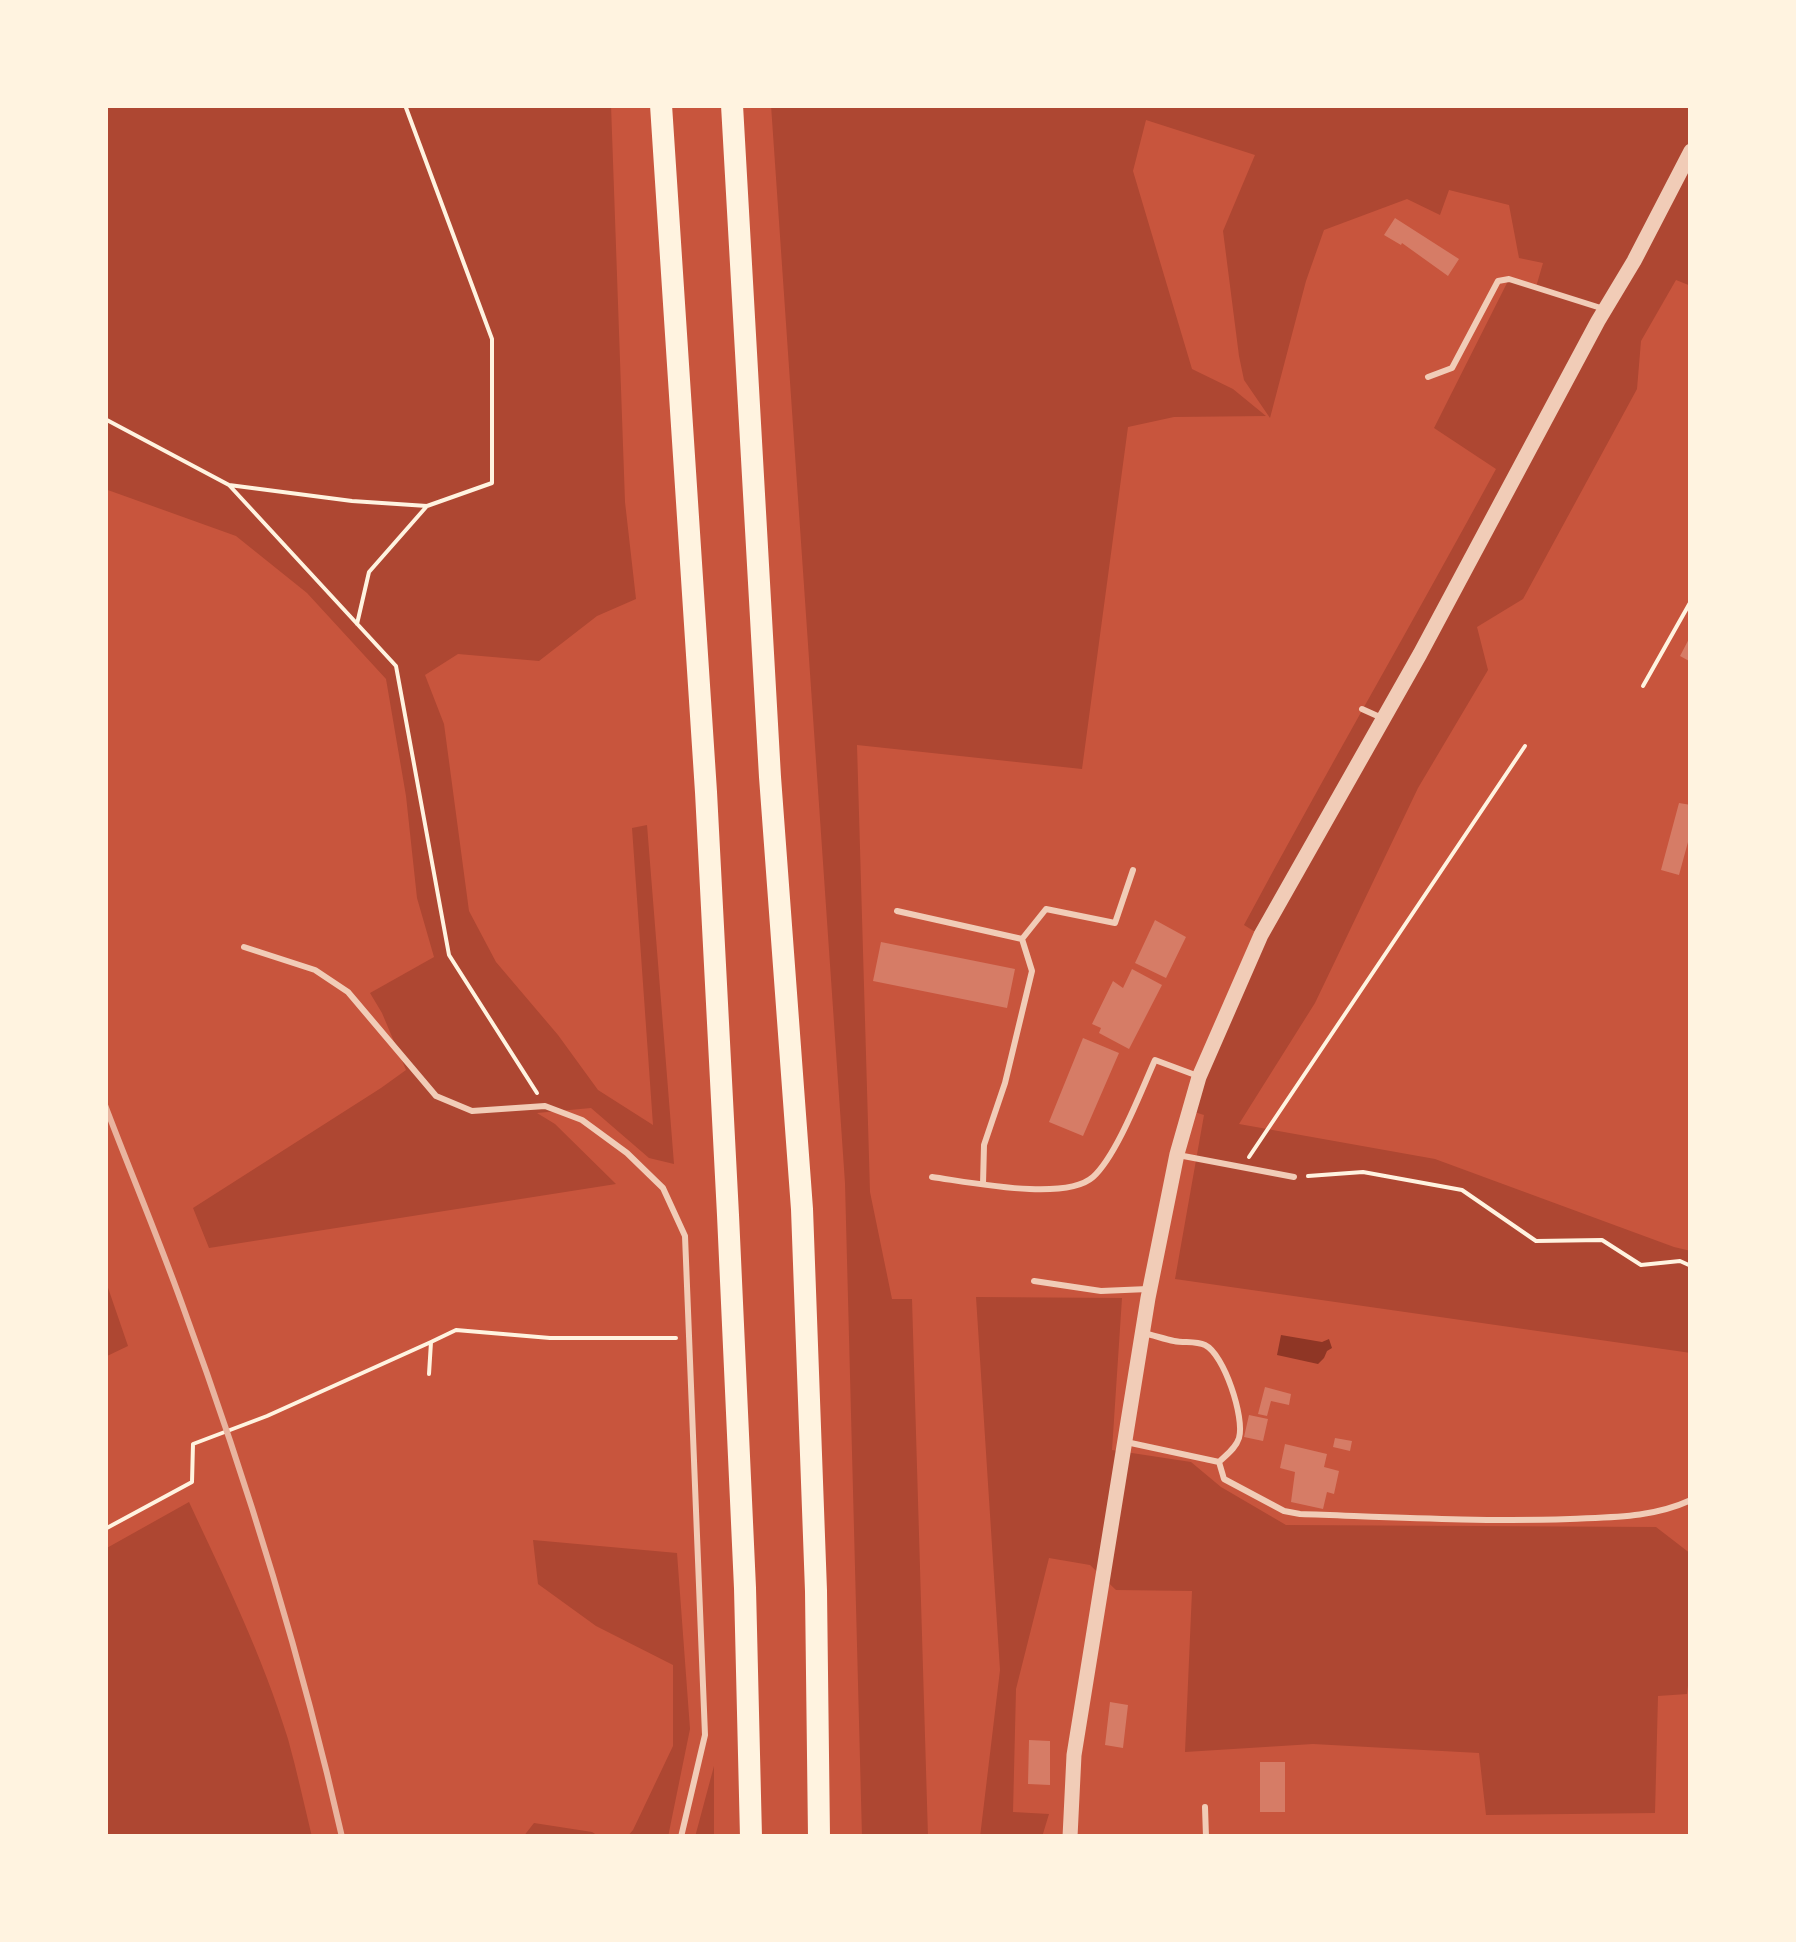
<!DOCTYPE html>
<style>
body{margin:0}
#map{position:relative;width:1796px;height:1942px;overflow:hidden;background:#c8553d;font-family:Lora,serif}
canvas{display:block}
.frame{position:absolute;inset:0;border:108px solid #fff3e0;pointer-events:none}
</style>
<div id="map">
<canvas width="1796" height="1942"></canvas>
<div class="frame"></div>
</div>
<script>
const context = document.querySelector('canvas').getContext('2d');
context.lineJoin = 'round';
function fillPath(path, color) {
  context.fillStyle = color;
  context.fill(path, 'evenodd');
}
function trace(path, color, width, dash) {
  context.strokeStyle = color;
  context.lineWidth = width;
  context.lineCap = dash ? 'butt' : 'round';
  context.setLineDash(dash || []);
  context.stroke(path);
}
const green = new Path2D(`
 M105,105H611L625,502L636,599L597,616L539,661L458,654L425,675L444,724L469,911L496,962L558,1035L598,1090L653,1125L632,828L647,825L674,1164L649,1158L591,1108L537,1113L555,1124L616,1184L209,1248L193,1208L381,1088L406,1070L382,1013L370,993L434,957L417,898L406,796L386,679L307,593L236,536L105,489Z
 M771,105H1691V286L1676,280L1641,341L1637,389L1523,599L1477,627L1488,670L1418,788L1315,1003L1239,1124L1435,1159L1674,1247L1691,1251V1353L1175,1279L1204,1115L1188,1110L1260,935L1244,925C1326,772 1413,622 1496,469L1434,428L1509,279L1536,287L1543,263L1519,258L1509,205L1449,190L1440,215L1407,199L1324,230L1306,281L1270,418L1244,380L1239,356L1223,231L1255,155L1146,120L1133,171L1192,369L1233,389L1266,416L1174,417L1128,427L1082,769L857,745L870,1192L892,1299H912L928,1837H862L845,1183Z
 M105,1279L128,1346L105,1357Z
 M976,1297L1122,1298L1112,1450L1191,1462L1221,1487L1286,1525L1656,1527L1691,1554V1659L1687,1694L1658,1696L1655,1813L1486,1815L1479,1753L1313,1744L1185,1752L1192,1591L1116,1590L1090,1565L1049,1558L1016,1689L1013,1812L1049,1814L1042,1837H980L1000,1670Z
 M189,1502C225,1579 263,1657 288,1739C297,1771 304,1804 312,1837H105V1549Z
 M533,1540L677,1553L690,1729L668,1837H627L633,1830L673,1746V1665L596,1626L538,1584Z
 M714,1766V1837H695Z
 M534,1823L592,1832L600,1837H523Z`);
const water = new Path2D(`
 M1281,1335L1322,1342L1329,1339L1332,1348L1327,1351L1324,1358L1318,1364L1277,1355Z`);
const building = new Path2D(`
 M1395,218L1459,259L1448,276L1402,243L1401,245L1384,235Z
 M1691,635V662L1680,656Z
 M1679,803L1691,805V831L1679,875L1661,870Z
 M1155,920L1186,937L1166,978L1135,963Z
 M881,942L1015,969L1007,1008L873,981Z
 M1132,969L1162,985L1129,1049L1099,1033L1101,1028L1092,1024L1113,981L1123,988Z
 M1083,1038L1119,1053L1083,1136L1049,1122Z
 M1265,1387L1291,1394L1289,1405L1271,1401L1267,1416L1258,1414Z
 M1249,1415L1268,1419L1263,1441L1244,1437Z
 M1335,1438L1352,1441L1350,1451L1333,1447Z
 M1285,1444L1327,1454L1324,1467L1339,1471L1334,1494L1327,1492L1323,1509L1291,1502L1295,1472L1280,1468Z
 M1110,1702L1128,1705L1123,1748L1105,1745Z
 M1029,1740L1050,1741V1785L1028,1784Z
 M1260,1762H1285V1812H1260Z`);
const path = new Path2D(`
 M105,419L229,485L396,666L449,955L537,1093
 M229,485L352,501L427,506
 M357,624L369,572L427,506L492,483V339L405,105
 M1643,686L1691,601
 M1249,1157L1525,746
 M1308,1176L1363,1172L1462,1190L1536,1241L1602,1240L1641,1265L1680,1261L1691,1266
 M429,1374L431,1342L456,1330L550,1338H676
 M105,1529L192,1482L193,1444L267,1416L431,1342`);
const service = new Path2D(`
 M1428,377L1452,368L1498,281L1509,279L1604,309
 M1362,709L1382,718
 M897,911L1022,939L1032,971L1005,1083L984,1145L983,1184
 M1022,939L1046,909L1115,923L1133,870
 M244,947L315,970L348,992L436,1096L472,1111L545,1106L582,1120L627,1153L663,1188L685,1236L705,1735L681,1837
 M1178,1155L1294,1177
 M932,1177C969,1182 1065,1202 1093,1177C1117,1155 1141,1091 1155,1060L1198,1076
 M1034,1281L1101,1291L1148,1289
 M1143,1333C1153,1335 1164,1339 1174,1341C1184,1343 1196,1341 1205,1345C1224,1354 1245,1418 1239,1438C1236,1448 1226,1455 1219,1462L1224,1479L1284,1511L1300,1514C1390,1517 1480,1522 1570,1519C1612,1517 1652,1518 1691,1500
 M1126,1442L1219,1462
 M1205,1807L1206,1837`);
const tertiary = new Path2D(`
 M1070,1837L1074,1755L1148,1298L1177,1154L1199,1077L1261,935L1420,654L1598,321L1634,261L1691,151`);
const motorway = new Path2D(`
 M661,105L706,792L728,1215L745,1588L751,1837
 M732,105L770,777L802,1209L816,1591L819,1837`);
const rail = new Path2D(`
 M105,1105C130,1171 158,1237 182,1304C246,1478 301,1656 342,1837`);
fillPath(green, '#ae4732');
fillPath(water, '#8f3625');
fillPath(building, '#d67c66');
trace(path, '#fff3e0', 4);
trace(service, '#f1ccb7', 6);
trace(tertiary, '#f1ccb7', 15);
trace(motorway, '#fff3e0', 22);
trace(rail, '#e9b49f', 6);
</script>
